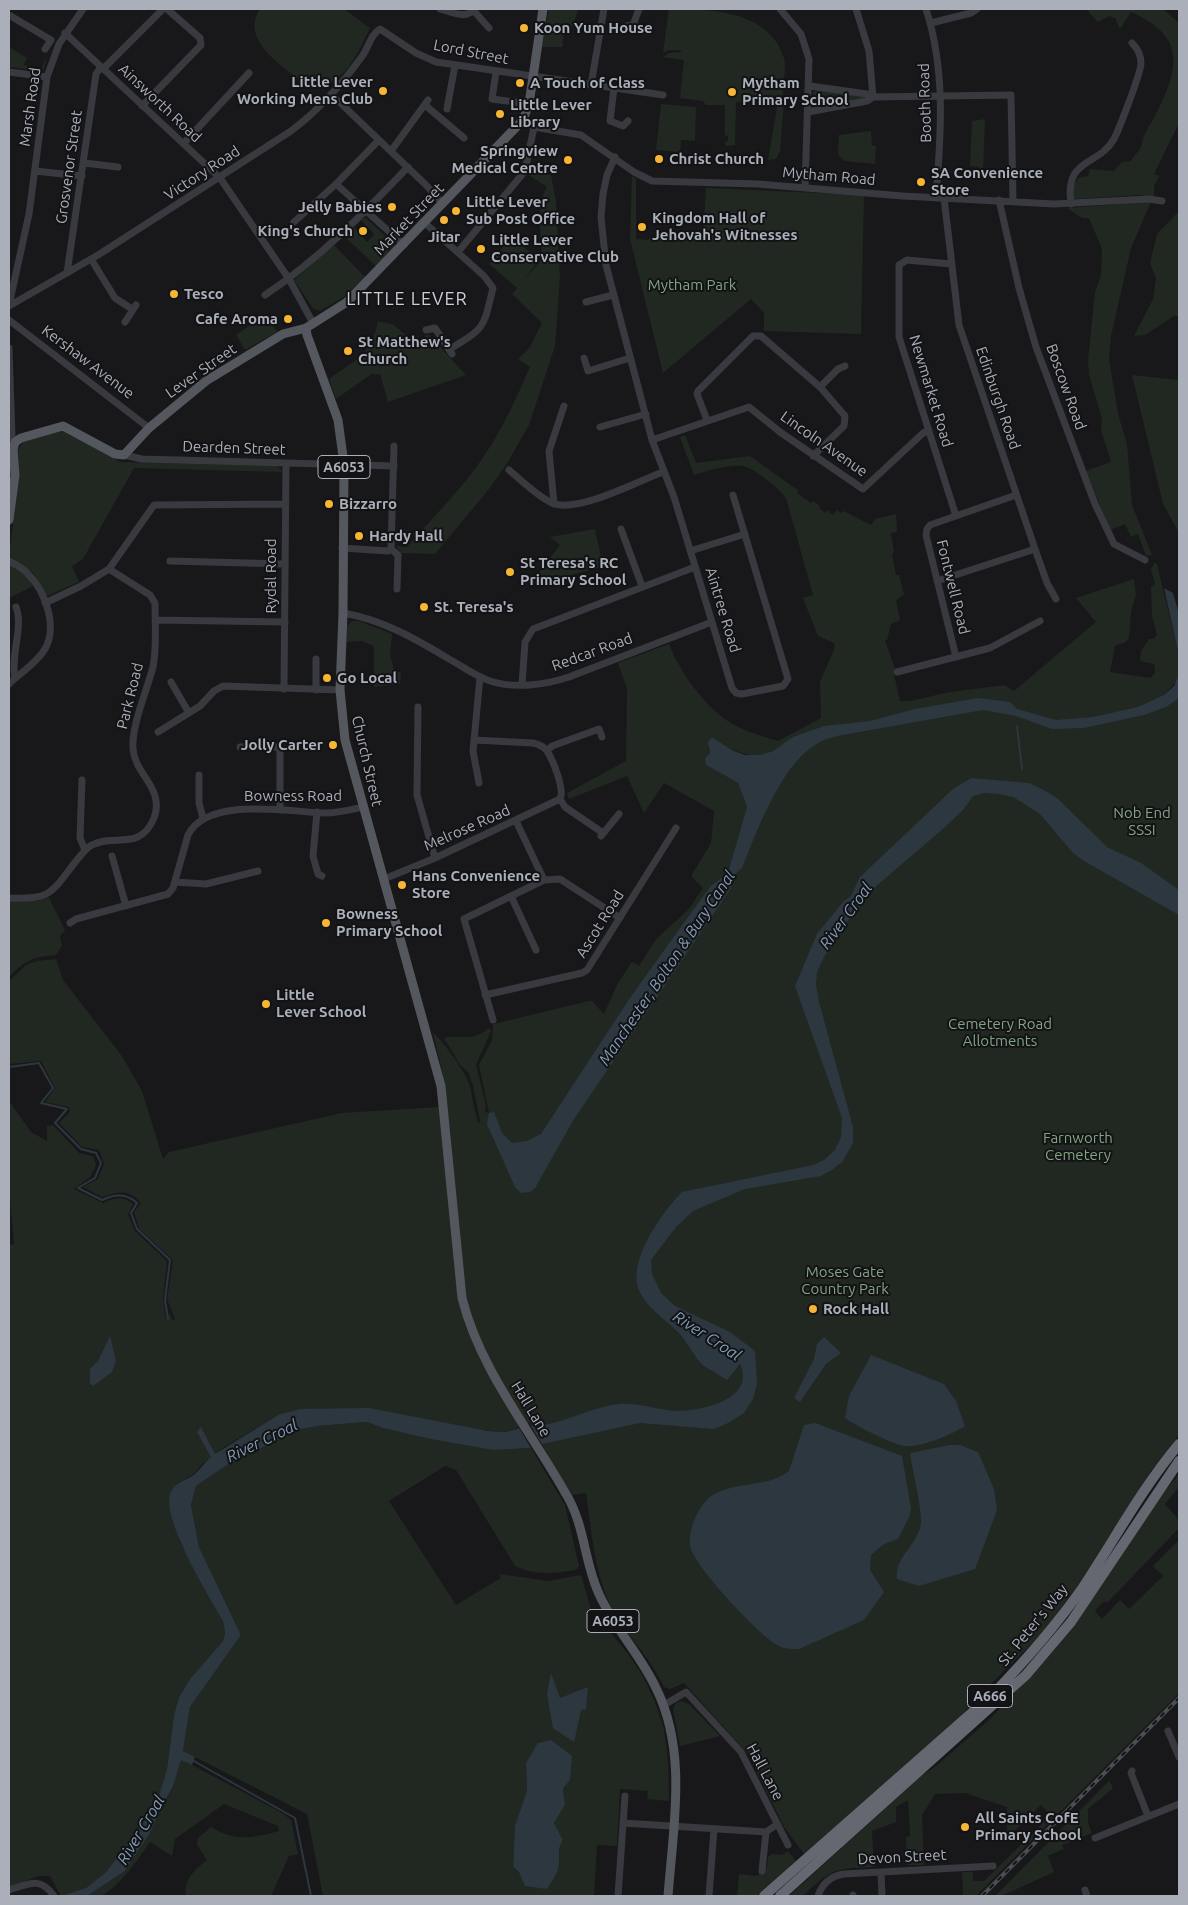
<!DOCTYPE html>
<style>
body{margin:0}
#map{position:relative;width:1188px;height:1905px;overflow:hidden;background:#18181a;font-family:Ubuntu,sans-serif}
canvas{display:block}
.frame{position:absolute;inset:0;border:10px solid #aaafba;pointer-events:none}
</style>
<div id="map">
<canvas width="1188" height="1905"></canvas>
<div class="frame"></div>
</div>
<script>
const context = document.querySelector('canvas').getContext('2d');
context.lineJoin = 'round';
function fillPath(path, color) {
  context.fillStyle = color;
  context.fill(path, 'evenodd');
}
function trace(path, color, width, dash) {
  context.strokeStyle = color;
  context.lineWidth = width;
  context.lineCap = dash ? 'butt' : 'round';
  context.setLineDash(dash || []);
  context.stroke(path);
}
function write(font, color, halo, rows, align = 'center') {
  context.font = font + ' Ubuntu,sans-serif';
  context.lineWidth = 4;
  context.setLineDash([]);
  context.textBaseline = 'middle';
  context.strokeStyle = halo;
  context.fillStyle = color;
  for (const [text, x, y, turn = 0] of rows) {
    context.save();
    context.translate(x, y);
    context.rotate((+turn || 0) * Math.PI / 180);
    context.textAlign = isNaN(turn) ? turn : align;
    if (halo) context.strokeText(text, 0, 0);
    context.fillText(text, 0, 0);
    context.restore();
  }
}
const green = new Path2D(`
 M260,9H344L370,28C358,53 342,91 309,87C287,69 238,41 260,9Z
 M549,9H578L573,26H565L562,47H542Z
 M669,9C710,9 769,10 784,58C787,71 782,84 783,95L771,104L736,102L735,145L726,146L725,142L728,141V136L725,135V105H706L703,101L680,98L684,60L663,57L669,53L681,52V50H669L663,53Z
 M1086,9H1163L1179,23V123L1154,174L1159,176L1154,186V197L1140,195L1074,199L1071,190L1078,178L1088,176L1090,169L1114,171L1122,162L1131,161C1133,156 1137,154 1140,149C1142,146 1142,142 1143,138C1146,131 1150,124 1154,118C1179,70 1188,37 1131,12L1120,29L1115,18L1109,16L1098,22Z
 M9,47L27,58L24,65L41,69L47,56L44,69L40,71L9,67Z
 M816,90L867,97V98L813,109V92Z
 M784,102L780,151L776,159L768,160L777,108L780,103Z
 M661,104L696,107L695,141L681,140L680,152L656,150Z
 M985,119L983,172H979V167L970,166L972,121Z
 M871,131L872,146H876L875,164L845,161L838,155L839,135Z
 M544,166V174L551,175L556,202L560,277L555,346L529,425L508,462L489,489L435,554L401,553L396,546L407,547C434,516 464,487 486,453C504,426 517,396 530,367L518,359L530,347L542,323L512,294L517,288L489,264L511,237L539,260L522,282L542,259C542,237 535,206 547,187L527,174Z
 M632,176L636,179V239L648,240L651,236L703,237L706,188L864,195L861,334L764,331V313L751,299L663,373L630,239Z
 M1151,202L1131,248L1111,336L1109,360L1118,414L1127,444L1132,505L1152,555L1146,556L1138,534L1131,537L1125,524L1110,530L1086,471L1111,462L1101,430L1102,419L1089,375L1088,360L1095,292L1101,275L1102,249L1089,218H1082L1067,208Z
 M1179,211V316H1174L1145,335L1134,336L1153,299L1156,278L1150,263L1157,234Z
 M365,217L396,246L376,266L344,236L354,227L367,242L374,234L361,220Z
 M334,245L365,277L344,297L320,311L313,308L294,280Z
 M266,314L277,332L245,350L236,335Z
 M378,321L394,325L416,344L428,334L466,375L388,402L380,374L374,375L373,373L336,399L329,379C357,358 370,357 378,321Z
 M1132,375L1179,380V533L1163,504Z
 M62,431L121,462L276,466L280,468L282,472L134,468L83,559L72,566L79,582L47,596L44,594L33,573L9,556L19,476L17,451L24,441Z
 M685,435L696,463L750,456L799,491L797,493L811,503L813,501L820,506L819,508L825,513L827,510L833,515L837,510L841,513L844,511L871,525L875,519L896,514L897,532L891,533L894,552L892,554L896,575H899L904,594L896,601L900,620L891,624L887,640H885L895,669L893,670L900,701H910L950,692L1005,685L1014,691L1096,622L1076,598L1134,579L1136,595L1131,611L1129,637L1126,642L1115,646L1110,672L1151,678L1155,673L1154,664L1140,661L1141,651L1149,639H1154L1157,635L1152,616L1151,587L1155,584L1151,570L1154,563L1157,564L1179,656L1178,680L1164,695L1179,699V1435L1150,1472L1088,1570L1045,1631L972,1702L963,1714L804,1854L784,1827L748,1754L684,1683L670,1689L664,1687C652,1661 633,1642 618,1619C595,1583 592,1535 586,1493L572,1495L529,1423L506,1432L278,1415L224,1447L201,1465L195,1473L177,1484L179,1540L223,1621L225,1633L223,1641L190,1679L179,1697L174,1715L167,1769L159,1795L149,1815L106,1872L86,1888L61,1896L50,1876H39L9,1887V1244L14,1245L9,1186V1101L31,1132L47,1141V1126L53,1125L79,1153L93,1156L96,1165L90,1177L74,1189L103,1203C114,1198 123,1196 133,1204L128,1214L135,1231L167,1261L163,1300L166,1319L170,1313L172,1321L175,1319L167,1299L173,1260L139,1229L134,1212L141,1203C130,1189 118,1191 102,1197L83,1187L98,1179L104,1164L99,1150L82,1147L59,1123L70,1112L69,1107L45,1102L55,1088L41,1061L9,1064V981L26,965L37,961L56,959L63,980L122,1056L142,1091L163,1159L169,1152L342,1113L439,1107L442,1136L451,1138L442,1070L433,1033C442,1039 468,1076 470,1086C473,1099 474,1112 479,1124L480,1120L473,1086L468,1072L460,1065L444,1038C464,1034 471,1043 489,1028L491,1031L476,1065L486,1105L485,1112L489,1113L479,1065L492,1040L493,1024L589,1001H592L604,1014L618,983L632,962L639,966L656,939L688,910L703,888L691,876L711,843L714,811L664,783L644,813L627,776L569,799L567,793L626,761L627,689L618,663L669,644C679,670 699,698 721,716C736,729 759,735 778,741L821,718L820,682L835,647L834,643L818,636L803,598L813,595L786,498C780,489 754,468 743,466C731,464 705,471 694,475L680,437ZM713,738C735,752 754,763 778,748L747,807L738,783L706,765L710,753L708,748Z
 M595,529L603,567L530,585L560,545L550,537Z
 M9,564L25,574L33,586L9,598Z
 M352,621H359L392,634L390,655L394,669L401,673L400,684L374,687V646L362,641L346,642L347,626Z
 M49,898L65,930L60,936L62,946L56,955C32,957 26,960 9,977V901H37Z
 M367,1422L383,1428L493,1450L531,1448L565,1505L579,1566L576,1570C556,1573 535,1576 515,1566L456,1470L445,1466L389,1501L456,1605L501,1578L499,1574L549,1581L581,1575L593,1616L610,1632L629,1655L643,1676L655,1702L664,1729L668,1760L669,1801L647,1799L648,1791L620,1789L617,1846L597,1845L594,1896H323L307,1814L183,1751L190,1707L241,1635L199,1547L191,1505L196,1486L224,1467L297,1430L317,1426ZM526,1763L570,1780L563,1789L565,1805L554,1823L563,1840C557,1851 560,1852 559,1863C559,1873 552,1881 547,1889L513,1868L515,1825L527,1791Z
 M1179,1474V1487L1165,1504L1177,1518L1179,1528L1108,1602H1103L1095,1611L1102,1619L1120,1600L1129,1609L1163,1576L1153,1566L1177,1542L1179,1544V1693L976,1896H959L963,1895L962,1872H973V1881H984L1051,1815L1041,1805L1007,1838V1807L965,1793L935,1794L922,1815L924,1865H907L906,1837L910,1836L908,1800L896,1807V1822L872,1831L874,1867C835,1868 831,1869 803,1896H789L921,1776L936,1766L990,1719L1055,1649L1160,1497Z
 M682,1701L690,1705L720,1736L680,1746L673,1709L676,1703Z
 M181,1759L284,1814L291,1820L298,1854L289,1856L271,1896H186C183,1880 195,1869 207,1860L197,1845L198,1838L211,1827C235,1842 252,1838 279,1831L278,1826L224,1804L175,1839L172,1856L150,1842C140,1857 116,1892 99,1896C95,1897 91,1896 87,1896L125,1871L150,1833L161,1807L173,1788Z
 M1109,1781L1113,1787L1111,1790L1088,1809V1823L1092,1833L1062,1845L1064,1849L1048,1856L1054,1872L1001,1896L996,1895Z
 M788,1851L796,1861L756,1896H737L739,1874L757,1876L767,1868L768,1857L772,1854L782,1855Z`);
const water = new Path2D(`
 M1164,588L1173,593L1179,614V656Z
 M1179,674V698L1166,707L1144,715L1084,728L1052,729L1016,716L983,710L848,734C837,736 825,738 815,745C780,767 757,831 742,868L733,876L731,888L574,1119L535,1188L530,1192L521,1193L515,1187L487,1124L489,1113L494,1112L502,1133L512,1143L527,1141L541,1134L630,998L683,924L711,886L728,873L747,807L738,783L706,765L705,758L710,753L708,743L710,739L713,738L734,751L745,755H760L773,751L793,737L824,726L870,721L915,709L978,698L1010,702L1017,709L1056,720L1093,717L1138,707L1164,695L1174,686Z
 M971,778L1029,783L1042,789L1057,798L1107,847L1141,863L1179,890V915L1084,861L1073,853L1040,814L1023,803L1013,797L999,794L984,793L973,796L963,810L945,827L874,888L845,924L824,957L817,972L816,984L819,1002L853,1127V1143L843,1161L832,1170L821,1176L745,1189L693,1211L676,1227L651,1260L652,1274L661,1293L675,1306L730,1332L755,1351L757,1384L753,1399L744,1413L728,1423L714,1429L640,1423L542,1444L531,1426C561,1426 589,1407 619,1404C639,1402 660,1411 680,1411C705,1410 756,1398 740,1364L727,1380C720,1375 711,1371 704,1366C695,1359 687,1341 678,1332C666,1320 645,1306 639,1290C627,1261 663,1211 682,1192L813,1165L824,1160L835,1150L841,1137L842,1118L795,986L817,934L843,902L851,896L860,877L953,789Z
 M110,1336L116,1361L112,1372L93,1386L90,1384V1369L98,1361Z
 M824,1337L841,1353L826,1364L800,1402L794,1398L814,1359L817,1344Z
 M871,1355L944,1384L956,1401L965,1426C951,1435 923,1447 905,1446C894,1445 854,1425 845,1418L849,1396Z
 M369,1408L488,1431L506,1432L519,1428L531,1448L493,1450L431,1439L383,1428L367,1422L317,1426L297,1430L224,1467L196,1486L191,1505L199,1547L241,1635L190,1707L183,1751L195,1757L192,1765L181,1760L173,1787L161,1807L150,1833L125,1871L87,1896H61L86,1888L106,1872L149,1815L159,1795L167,1769L174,1715L179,1697L190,1679L223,1641L225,1633L223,1621C210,1598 159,1516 171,1492C176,1481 186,1481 195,1474C200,1469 205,1462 211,1457L197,1432L201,1427L215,1454L278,1415L300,1409Z
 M815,1423L902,1456L911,1508L910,1515L898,1539L884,1544L871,1555L870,1570L884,1592L864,1620L799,1649C791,1649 783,1649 777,1645C758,1634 697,1569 691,1549C687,1534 695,1514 705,1502C725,1479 766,1490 789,1471L804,1425Z
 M950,1445H960L978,1452L994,1489L997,1510L975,1569L919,1586L897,1579C894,1557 919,1544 921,1523C922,1508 912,1469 910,1453Z
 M551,1673L560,1698L588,1687L586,1709L581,1710L574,1742L553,1728L547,1694Z
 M551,1740L572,1756L570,1780L563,1789L565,1805L554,1823L563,1840C557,1851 560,1851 559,1863C559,1873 552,1881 547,1889L525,1886L519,1872L513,1867L515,1825L527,1791L526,1763L538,1743Z`);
const stream = new Path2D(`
 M1017,726L1022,769
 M9,1067L39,1063L53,1088L41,1103L67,1109L55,1123L81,1149L96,1153L101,1163L95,1178L78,1188L102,1200C115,1194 126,1193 137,1203L131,1213L137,1229L170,1260L165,1300L168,1319
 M192,1760L295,1818L311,1896`);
const minor = new Path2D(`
 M440,9C452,12 466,20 475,9
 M780,9L801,34L809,59L805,187
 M856,9L869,51L873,97
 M926,9C946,71 941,134 936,198
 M474,11L489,28
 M9,15L51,40L45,49
 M931,23L971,13L977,9
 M633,25L639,9
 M627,26L633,25L639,28
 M65,33L220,178L289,279L313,323
 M103,69L163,9
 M9,72L47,77
 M496,72L492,99L529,104
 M591,85L604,9
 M810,86L867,94L873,97L1011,95L1013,201
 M614,88L610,121L623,126L628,121
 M331,94L426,185L443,204
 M425,105L464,138
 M142,106L201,45L200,38L167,9
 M447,109L455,65
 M808,112L867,101L873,97
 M523,120L534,127L581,135L634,172L652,181L758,184L903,196L1054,204L1149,199L1162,201
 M184,143L249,73
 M391,151L428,100
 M615,157L607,175L603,194L601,217L606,265L652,440L674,497L732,688L736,693L742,694L783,686L788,679L733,495
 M84,163L118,167
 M35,171L82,176
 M336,184L404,245
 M944,198L959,325L1035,549L1047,583L1056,599
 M999,200L1019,288L1036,347L1095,504L1114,544L1145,560
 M1071,204C1064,157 1098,167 1114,139C1119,129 1141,73 1141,63C1141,55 1138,49 1132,43
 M294,222L336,184L379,140
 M425,223L484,276L493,288C483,329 486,327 450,349
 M458,252L525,171L534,127
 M91,259L115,298L132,309
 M951,264L907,260L899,265V337L956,516
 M67,273L96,74L101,67
 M265,295C318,260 364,213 408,167
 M586,302L613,295
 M9,305L29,214L47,77L59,44L83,9
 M9,306L98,255L291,131C319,110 343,83 363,55C369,46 371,34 380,29L416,53L436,62L663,95
 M9,320L149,428
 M125,322L136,305
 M426,330L435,328L452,354
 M9,348L12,437L15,442
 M584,358L588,371L630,358
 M820,387L838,369L845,366
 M707,420L697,394L698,391L753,336H761L820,387L845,416L844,426L813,456
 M600,427L646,414
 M652,440L749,407L780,432L863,489L922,434L928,430
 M124,455L142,459L394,466
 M509,470C522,481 537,496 552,503C577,514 638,481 663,472
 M554,504L549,451L564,406
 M621,529L642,586
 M342,548L388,551L391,549
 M391,549L394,446
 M391,549L398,555L397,589
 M690,551L745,534
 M9,561C15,564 23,568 28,574C45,591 58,626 45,649C37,663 20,673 9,684
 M170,561L285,564
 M937,581L1035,549
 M45,603L81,586L109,569L154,505L285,504
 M343,613C381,619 416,639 449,659C462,666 475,676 490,681C515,689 545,685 569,677L712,622
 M155,620L285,622
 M956,657L926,535L927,529L930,525L1016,495
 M897,672L990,648L1040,621
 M15,678C10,655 24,627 16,607
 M171,682L189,713
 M522,685L525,642L533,629L695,567
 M284,689L286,463
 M316,690V659
 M418,707L417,795L435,858
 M158,732L200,706L214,691L223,686L340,690
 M474,740L533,743C538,744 544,747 547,751C553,760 565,790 560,799
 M240,747H277L280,750V810
 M547,751L552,746L599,729L602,737
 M199,775V803L203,818
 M82,780L80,838L85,850
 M479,783L473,751L480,677
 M560,799L565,807L603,833
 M317,812L313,856L318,874L322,876
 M516,821L544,880L560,879L620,918
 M601,836L619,814
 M112,856L126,906
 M384,879L435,858L560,799
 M175,882L206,884L258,871
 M511,896L536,950
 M9,898C52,900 51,893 76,861C81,856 85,848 92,845C114,833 140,852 154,818C165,788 135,775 133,749C131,727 147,690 153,667C157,647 155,623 155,603L150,595L109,569
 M70,923L76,919L168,894L173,888L188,835C207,796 289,812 325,813C338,813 350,810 363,807
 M485,995L582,973L587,970L676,828
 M493,1020L464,919L544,880
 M664,1705L686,1692L741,1752L788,1845
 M1168,1731L1179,1757
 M1132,1771L1131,1773L1148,1816
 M623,1823L766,1832L776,1825
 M1095,1838L1179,1804
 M762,1871L766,1832
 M881,1872L882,1896
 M9,1890C29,1884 40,1876 54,1896
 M1085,1890L1087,1896
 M853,1895V1896
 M618,1896L625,1796
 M709,1896L714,1829
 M818,1896C822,1884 831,1876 844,1874L993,1866`);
const major = new Path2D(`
 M306,328L307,335L338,420L344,464L343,613L340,690L345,740L441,1086L462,1298C480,1370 530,1430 566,1494C585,1525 584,1562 599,1594C614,1628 640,1654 656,1688C688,1752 673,1828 668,1896
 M306,328L347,302L523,120L529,104L543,9
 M9,520L15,475L13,450L15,442L21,438L63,426L115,454L124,455L149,428L206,381L283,334L306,328`);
const highway = new Path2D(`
 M764,1896L992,1695C1025,1661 1056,1626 1083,1587C1115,1539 1142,1488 1179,1444
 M780,1896L1026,1675L1071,1622L1179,1461`);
const rail = new Path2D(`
 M982,1896L1179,1698`);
const markers = [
 [524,28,5,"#f6b533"],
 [520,83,5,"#f6b533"],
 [383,91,5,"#f6b533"],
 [732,92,5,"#f6b533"],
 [500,114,5,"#f6b533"],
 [659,159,5,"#f6b533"],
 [568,160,5,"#f6b533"],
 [921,182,5,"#f6b533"],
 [392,207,5,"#f6b533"],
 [456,211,5,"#f6b533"],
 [444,220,5,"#f6b533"],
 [642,227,5,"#f6b533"],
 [363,231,5,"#f6b533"],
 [481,249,5,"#f6b533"],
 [174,294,5,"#f6b533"],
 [288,319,5,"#f6b533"],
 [348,351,5,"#f6b533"],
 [329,504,5,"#f6b533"],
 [359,536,5,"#f6b533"],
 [510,572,5,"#f6b533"],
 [424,607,5,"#f6b533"],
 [327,678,5,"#f6b533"],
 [333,745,5,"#f6b533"],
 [402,885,5,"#f6b533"],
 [326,923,5,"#f6b533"],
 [266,1004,5,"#f6b533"],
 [813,1309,5,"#f6b533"],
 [965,1827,5,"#f6b533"]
];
const shields = [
 [344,467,52],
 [613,1621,52],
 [990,1696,45]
];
const shieldNames = [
 ["A6053",344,467],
 ["A6053",613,1621],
 ["A666",990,1696]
];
const poiNames = [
 ["Koon Yum House",534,28],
 ["Little Lever",373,82,"right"],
 ["Working Mens Club",373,99,"right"],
 ["A Touch of Class",530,83],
 ["Mytham",742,83],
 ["Primary School",742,100],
 ["Little Lever",510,105],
 ["Library",510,122],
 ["Springview",558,151,"right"],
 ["Medical Centre",558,168,"right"],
 ["Christ Church",669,159],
 ["SA Convenience",931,173],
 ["Store",931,190],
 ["Little Lever",466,202],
 ["Sub Post Office",466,219],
 ["Jelly Babies",382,207,"right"],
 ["Kingdom Hall of",652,218],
 ["Jehovah's Witnesses",652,235],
 ["King's Church",353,231,"right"],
 ["Jitar",444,237,"center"],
 ["Little Lever",491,240],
 ["Conservative Club",491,257],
 ["Tesco",184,294],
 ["Cafe Aroma",278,319,"right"],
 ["St Matthew's",358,342],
 ["Church",358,359],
 ["Bizzarro",339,504],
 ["Hardy Hall",369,536],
 ["St Teresa's RC",520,563],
 ["Primary School",520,580],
 ["St. Teresa's",434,607],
 ["Go Local",337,678],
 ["Jolly Carter",323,745,"right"],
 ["Hans Convenience",412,876],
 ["Store",412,893],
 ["Bowness",336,914],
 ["Primary School",336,931],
 ["Little",276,995],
 ["Lever School",276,1012],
 ["Rock Hall",823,1309],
 ["All Saints CofE",975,1818],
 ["Primary School",975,1835]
];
const streetNames = [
 ["Lord Street",471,52,11],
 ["Ainsworth Road",160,103,43],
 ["Booth Road",925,103,-92],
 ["Marsh Road",30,107,-82],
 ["Grosvenor Street",69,167,-82],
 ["Victory Road",202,173,-33],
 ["Mytham Road",829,176,5],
 ["Market Street",409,219,-46],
 ["Kershaw Avenue",88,362,37],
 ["Lever Street",201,371,-35],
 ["Boscow Road",1066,387,70],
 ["Newmarket Road",931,391,73],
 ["Edinburgh Road",998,398,71],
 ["Lincoln Avenue",824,444,35],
 ["Dearden Street",234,448,2],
 ["Rydal Road",271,576,-90],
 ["Fontwell Road",953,587,76],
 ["Aintree Road",723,610,73],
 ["Redcar Road",592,652,-20],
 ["Park Road",130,696,-76],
 ["Church Street",367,761,77],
 ["Bowness Road",293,796],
 ["Melrose Road",467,828,-24],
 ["Ascot Road",600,924,-58],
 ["Hall Lane",531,1409,59],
 ["St. Peter's Way",1033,1625,-51],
 ["Hall Lane",765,1772,62],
 ["Devon Street",902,1857,-3]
];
const parkNames = [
 ["Mytham Park",692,285],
 ["Nob End",1142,813],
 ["SSSI",1142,830],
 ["Cemetery Road",1000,1024],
 ["Allotments",1000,1041],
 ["Farnworth",1078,1138],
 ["Cemetery",1078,1155],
 ["Moses Gate",845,1272],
 ["Country Park",845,1289]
];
const waterNames = [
 ["River Croal",846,916,-54],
 ["Manchester, Bolton & Bury Canal",667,968,-56],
 ["River Croal",707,1336,33],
 ["River Croal",262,1441,-26],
 ["River Croal",141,1830,-59]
];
const quarterNames = [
 ["LITTLE LEVER",407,299]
];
fillPath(green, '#202821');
fillPath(water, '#2d373f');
trace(stream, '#2d373f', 2);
trace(minor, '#393a3f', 7);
trace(major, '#55575e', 9);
trace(highway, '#656870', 10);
trace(rail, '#4c4e54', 4);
trace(rail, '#131315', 2, [5.5]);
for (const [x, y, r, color] of markers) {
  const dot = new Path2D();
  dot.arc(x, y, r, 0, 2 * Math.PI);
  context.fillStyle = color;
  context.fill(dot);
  trace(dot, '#131315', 2);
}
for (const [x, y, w] of shields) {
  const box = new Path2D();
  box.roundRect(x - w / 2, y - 11.5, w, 23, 4);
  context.fillStyle = '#131315';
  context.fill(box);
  trace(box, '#aaafba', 1);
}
write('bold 14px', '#aaafba', null, shieldNames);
write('bold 15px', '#aaafba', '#131315', poiNames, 'left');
write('15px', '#aaafba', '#131315', streetNames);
write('15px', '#80a583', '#131315', parkNames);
write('italic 16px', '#809db6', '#131315', waterNames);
context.letterSpacing = '1px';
write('18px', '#cbced6', '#131315', quarterNames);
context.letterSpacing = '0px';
</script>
